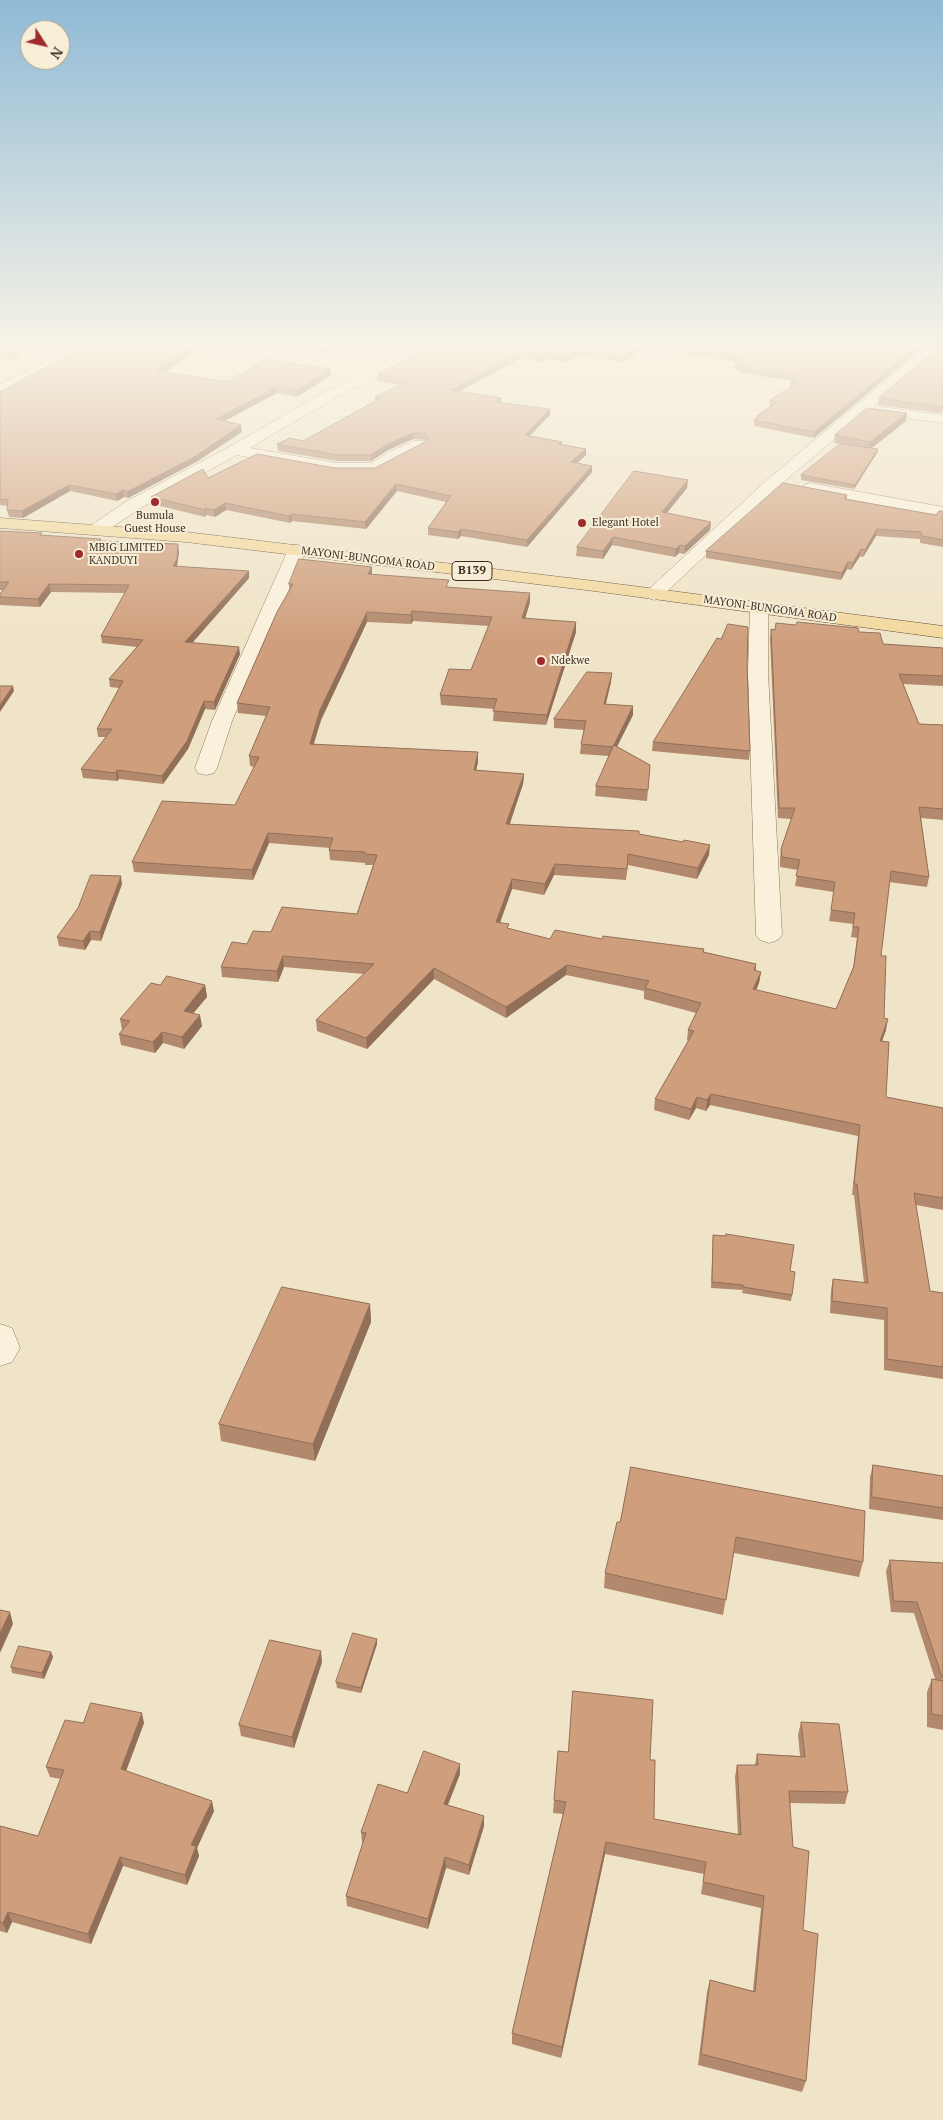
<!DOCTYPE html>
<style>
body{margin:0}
#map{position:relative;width:943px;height:2120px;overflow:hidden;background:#f0e4c8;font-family:"PT Serif",serif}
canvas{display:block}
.north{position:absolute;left:20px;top:20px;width:50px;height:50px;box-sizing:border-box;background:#f7eed8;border:1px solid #ada18e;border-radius:50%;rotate:125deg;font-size:14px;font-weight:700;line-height:20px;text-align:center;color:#3d2e20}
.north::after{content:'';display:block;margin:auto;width:18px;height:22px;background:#9e2a2b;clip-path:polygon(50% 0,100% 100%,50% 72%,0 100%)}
</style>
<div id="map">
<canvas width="943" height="2120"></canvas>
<div class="north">N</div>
</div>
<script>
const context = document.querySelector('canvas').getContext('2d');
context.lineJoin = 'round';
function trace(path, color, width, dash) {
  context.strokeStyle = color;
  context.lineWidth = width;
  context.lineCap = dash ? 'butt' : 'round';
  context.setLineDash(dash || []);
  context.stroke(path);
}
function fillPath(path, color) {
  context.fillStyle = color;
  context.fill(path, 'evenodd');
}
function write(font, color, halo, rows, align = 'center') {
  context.font = font + ' "PT Serif",serif';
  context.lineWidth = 4;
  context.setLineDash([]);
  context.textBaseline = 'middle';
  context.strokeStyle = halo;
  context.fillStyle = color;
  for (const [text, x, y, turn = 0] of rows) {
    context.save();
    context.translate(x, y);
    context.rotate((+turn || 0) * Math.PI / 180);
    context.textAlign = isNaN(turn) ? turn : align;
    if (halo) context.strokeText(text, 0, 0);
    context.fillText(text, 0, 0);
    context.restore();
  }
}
const minor = new Path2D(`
 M81,343H98L0,394V384Z
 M330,343H359L406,352L422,343H439L413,360L338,396L250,448L336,463H372L389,452L414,441H424L427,444L424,447L375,473H336L237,455L139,509L102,534L96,535L90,534L87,530L90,526L127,501L229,447L328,390L394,358L336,347Z
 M931,343H943V347L874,406L943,415V423L865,413L780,485L660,598L654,600L648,598L645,594L648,590L768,479Z
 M810,483L943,507V517L804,491L802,488L804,485Z
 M297,545L303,546L306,550L232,721L217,768L214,773L206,775L198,773L195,768L212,721L288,550L291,546Z
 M759,602L766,604L768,608V673L782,935L778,940L769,943L760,940L756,935L748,673L750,608L752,604Z
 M0,1324L12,1328L20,1348L12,1362L0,1366Z`);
const primary = new Path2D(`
 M0,518L186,532L594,581L943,626V638L594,591L186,542L0,528Z`);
const wall = new Path2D(`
 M0,343H30L12,360L0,359Z
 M210,343L165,372L228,382L330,369L331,375L297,397L277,393L224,421L242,432L196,462L128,498L124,497L117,501L70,491L23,518L9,517L7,510L8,506L0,505V392L96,345Z
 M274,343H334V348L321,354Z
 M438,343H928L814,438L754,426V420L756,418L757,416L770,407H769L770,400L792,386H790L791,381L738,372V370H734L735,364L737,362L644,348L623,363L578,355L566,362L547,359L541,362L521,358L460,391L550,415L530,436L562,442V445L586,449V455L577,463L592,466V472L527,547L461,536L458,539L428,535V528L446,502L397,491L366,529L292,521L290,523L226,510L215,517L206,515L205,517L152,504L151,497L208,478L335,468H375L425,442L426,441L425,440L413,439L388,450L371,461H336L278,451L277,444L303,441L375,402V397L400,385L378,381V374L438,344Z
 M943,344V409L941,413L878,405L879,398Z
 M907,413L906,421L872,448L878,449L877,453L854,489L801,480V475L842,444L834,443L835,435Z
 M687,488L667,513L711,522L710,530L684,554L679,553L675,557L612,545L603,559L576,556L577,547Z
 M847,495V499L936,515L943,511V547L920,543V539L876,536L863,557L860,556L851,570L847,569L841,580L706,558V551Z
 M0,531L42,536L101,539V541L179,552L177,566L249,578L192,643L240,654L215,710L205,709L188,749L163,784L119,779L117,781L83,778L81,769L106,737H98L97,729L119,688L110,687L109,679L137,647L102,643L101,636L125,593L51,592L40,607L0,605V594L3,590H0Z
 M372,567V574L449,587L530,602L525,619L576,622V632L546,725L493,721L494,709L441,705L440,695L471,670L489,626L413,621L411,624L367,622L321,720L314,744L478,762L476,770L524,774L523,784L510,824L639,834L709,855L697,879L628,865L626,880L554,875L544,895L512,889L500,923L509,929L550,939H602L704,949V952L756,964V971L761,972L759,983L756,990L836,1009L853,968L857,938L851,937L853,924L829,921L834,892L795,886L798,870L780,867V860L781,849L791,819L778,818L770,639L771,629L859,632L883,644L943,648V686L903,684L919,724L943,725V820L921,818L929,877L927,887L889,882L881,956L884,1018L886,1030L882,1041L886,1097L943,1108V1210L916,1205L930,1291L943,1293V1379L884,1370V1320L830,1313L831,1290L833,1279L864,1283L854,1195H852L858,1136L710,1105L706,1111L696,1108L689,1120L654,1110L655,1099L688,1041L687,1040L688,1030L696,1013L644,999V991L566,975L506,1018L434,979L367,1049L317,1031L316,1020L364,974L284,967L278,982L222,977L221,967L247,944L271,932L357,914L373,865H365V863L330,860L329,850L330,848L269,843L253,880L134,872L132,862L235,805L254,767L250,766L249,756L266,716L238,713L237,703L289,591V584Z
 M721,639L747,664L750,751L749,760L652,751L653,742Z
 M611,682L606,704L633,706V715L617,747L650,765L647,801L595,796L596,786L609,756L580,754L581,744L584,730L554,728V719Z
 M122,884L101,941L91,940L85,950L59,946L57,937Z
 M160,985H205L207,997L193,1013L202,1026L184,1049L163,1043L155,1053L121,1045L119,1034L122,1030L120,1019Z
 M713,1235L790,1271L792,1295L791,1301L742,1293L743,1290L711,1288Z
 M370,1304L371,1322L315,1461L221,1441L219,1424Z
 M873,1465L943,1476V1520L869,1509L870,1477Z
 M631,1467L863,1562L859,1577L734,1553L723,1615L604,1588L605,1573L620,1522Z
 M890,1560L943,1563V1730L927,1727V1692L932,1679H935L914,1613L891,1612L886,1571Z
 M377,1639V1644L361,1693L337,1688L336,1682Z
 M51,1652L53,1657L44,1679L12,1673L11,1667Z
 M322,1662L294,1748L241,1736L239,1725Z
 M801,1722L848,1792L845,1804L790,1803L793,1847L803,1930L806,2081L802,2092L698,2065L707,1992L710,1980L753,1991L761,1908L701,1894L704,1874L605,1854L561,2058L512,2044V2033L563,1814L553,1813L558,1751L650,1760L654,1819L738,1835L735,1777L737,1765H755L757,1754L800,1756L798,1735Z
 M83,1723H144L126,1771L214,1811L197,1848L199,1856L187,1885L123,1866L91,1944L12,1922L7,1933L0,1931V1826L38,1836L61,1779L50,1777L46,1767Z
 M460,1774L448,1805L484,1816V1826L469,1875L446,1868L428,1929L347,1906L346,1896L363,1842H362L361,1832L407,1793Z`);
const shadedWall = new Path2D(`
 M23,343H30L12,360L11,354Z
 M200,343H210L157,377L156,371Z
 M331,343H334V348L321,354V348Z
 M643,343H644V348L623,363L624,357Z
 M921,343H928L814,438V432Z
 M578,349V355L566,362V356Z
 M521,352V358L451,396V390Z
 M548,353L547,359L541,362L542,356Z
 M330,369L331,375L297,397V391Z
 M276,387L277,393L217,425L216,419Z
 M501,398V404L495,402Z
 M943,405V409L941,413L942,407Z
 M550,409V415L524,441L525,435Z
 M907,413L906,421L869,450L870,442Z
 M241,425L242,432L196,462L128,498L127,492Z
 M413,433V439L388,450L371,461V455L388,444Z
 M586,449V455L571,469V462Z
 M878,449L877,453L854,489L855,485Z
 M592,466V472L527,547V540Z
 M688,480L687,488L661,520L662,512Z
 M396,484L397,491L366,529L365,522Z
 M69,485L70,491L23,518L22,511Z
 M123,490L124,497L117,501L116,494Z
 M225,503L226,510L215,517L214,510Z
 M206,508V515L205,517V510Z
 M291,514L292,521L290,523L289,516Z
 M711,522L710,530L684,554L685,546Z
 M461,529V536L458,539V532Z
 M877,529L876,536L863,557L865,550Z
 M613,537L612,545L603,559V551Z
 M178,544L179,552L177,566H173Z
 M680,545L679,553L675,557L676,549Z
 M861,549L860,556L851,570L853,563Z
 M848,562L847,569L841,580L842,573Z
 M372,567V576L368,574Z
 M249,571V578L186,650L185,642Z
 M49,584L51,592L40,607L38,599Z
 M530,593V602L522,628V618Z
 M412,611L413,621L411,624V615Z
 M367,612V622L321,720L310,754V744L320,710Z
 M576,622V632L546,725L547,715Z
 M239,647L240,654L215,710L214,702Z
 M612,673L611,682L603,713L604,704Z
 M13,686L14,691L0,712V705Z
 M204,701L205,709L188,749L163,784L162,776Z
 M633,706V715L612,756L613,747Z
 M478,752V762L474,780V770Z
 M117,770L119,779L117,781L116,773Z
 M524,774L523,784L506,834V824Z
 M268,833L269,843L253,880L252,870Z
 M710,845L709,855L697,879L698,868Z
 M555,864L554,875L544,895L545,884Z
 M121,876L122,884L101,941L100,932Z
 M512,879V889L496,933V922Z
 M90,931L91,940L85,950L83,941Z
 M283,956L284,967L278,982L277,971Z
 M567,965L566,975L506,1018V1007Z
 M434,968V979L367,1049L366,1038Z
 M761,972L759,983L752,1000L753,989Z
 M205,985L207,997L186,1022L184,1011Z
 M200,1015L202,1026L184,1049L182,1037Z
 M888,1019L886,1030L878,1052L880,1041Z
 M162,1032L163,1043L155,1053L153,1042Z
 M711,1094L710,1105L706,1111L707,1100Z
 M697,1097L696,1108L689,1120L691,1109Z
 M370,1304L371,1322L315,1461L313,1444Z
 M10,1612L13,1624L0,1653V1633Z
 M377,1639V1644L361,1693V1688Z
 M321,1651L322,1662L294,1748L292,1737Z
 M51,1652L53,1657L44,1679L42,1673Z
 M142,1713L144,1723L123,1779L121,1769Z
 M460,1764V1774L444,1814V1804Z
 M212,1801L214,1811L197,1848L199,1856L187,1885L185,1875L191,1845Z
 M484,1816V1826L469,1875V1865Z
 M606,1842L605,1854L561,2058L562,2047Z
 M120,1857L123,1866L91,1944L88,1934Z
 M445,1857L446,1868L428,1929V1919Z
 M8,1912L12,1922L7,1933L3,1923Z`);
const building = new Path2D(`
 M0,343H23L11,354L0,353Z
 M98,343H200L156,371L228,382L265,359L330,369L297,391L276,387L216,419L241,425L196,456L127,492L123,490L116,494L69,485L22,511L7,510L8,500L0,499V392L89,344L96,345Z
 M301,343H331L321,348Z
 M440,343H643L624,357L578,349L566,356L548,353L542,356L521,352L451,390L501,398L495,402L550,409L525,435L562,442L558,444L586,449L571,462L592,466L527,540L461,529L458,532L428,528L451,496L396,484L365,522L291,514L289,516L225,503L214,510L206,508L205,510L151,497L203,469L208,478L257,454L335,468H375L425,442L429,438L425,433H413L388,444L371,455H336L277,444L290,438L303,441L381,398L375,397L408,381L378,374Z
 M651,343H921L814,432L754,420L760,416H757L777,402L770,400L799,382L791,380L797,376L738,366L740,364H735L743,357Z
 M943,344V405L942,407L879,398Z
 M867,408L907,413L870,442L835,435Z
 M840,444L878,449L855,485L801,475Z
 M634,471L688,480L662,512L711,522L685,546L680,545L676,549L613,537L603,551L577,547Z
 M783,483L847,495L844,499L936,515L939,511H943V540L922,536L921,532L877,529L865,550L861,549L853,563L848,562L842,573L706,551Z
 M0,531L42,533L40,535L101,539L99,541L178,544L177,559L173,566L249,571L185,642L239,647L214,702L204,701L187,741L162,776L117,770L116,773L81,769L112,729H97L123,681L109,679L143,640L101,636L129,585L49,584L38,599L0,597V594L9,582H0Z
 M299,559L372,567L368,574L449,580L446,587L530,593L522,618L576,622L547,715L493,711L497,699L440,695L449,669L471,670L492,617L412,611L411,615L367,612L320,710L310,744L478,752L474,770L524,774L506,824L639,831V834L683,842L684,840L710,845L698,868L628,854L627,869L555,864L545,884L512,879L496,922L509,924L507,928L550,939L555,930L602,939L603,936L704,949L703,952L756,964L754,970L761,972L753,989L836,1009L854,966L859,927H853L855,913L831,910L835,882L796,876L800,860L782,857L781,849L795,808H779L771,629L775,630L776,623L796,625L797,622L858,628L859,632L880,633L883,644L943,648V676L899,674L919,724L943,725V809L919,807L929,877L891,871L881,956H886L884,1018L888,1019L880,1041L889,1042L886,1097L943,1108V1198L914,1193L930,1291L943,1293V1367L887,1359V1308L832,1301L833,1279L868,1283L857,1184H854L860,1125L711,1094L707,1100L697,1097L691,1109L655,1099L694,1031L688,1030L701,1003L645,988L649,981L567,965L506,1007L434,968L366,1038L316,1020L374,964L283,956L277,971L221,967L232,942L247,944L253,931L271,932L282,907L357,914L377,855L365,854V852L329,850L333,838L268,833L252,870L132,862L162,801L235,805L259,757L249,756L270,707L237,703L277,612L293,584H289Z
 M728,624L748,627L747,664L750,751L653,742L717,638L721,639Z
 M587,672L612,673L604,704L633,706L613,747L581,744L586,721L554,719Z
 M0,686H13L0,705Z
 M614,745L650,765L648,790L596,786Z
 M91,875L121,876L100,932L90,931L83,941L57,937L78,908Z
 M167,976L205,985L184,1011L200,1015L182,1037L162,1032L153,1042L119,1034L130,1021L120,1019L151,983L160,985Z
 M726,1234L794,1245L790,1271L795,1272L792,1295L743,1287V1285L712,1282L713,1235L726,1236Z
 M282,1287L370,1304L313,1444L219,1424Z
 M873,1465L943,1476V1508L872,1497Z
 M631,1467L865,1511L863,1562L736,1537L726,1600L605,1573L617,1522H620Z
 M890,1560L943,1563V1677H942L917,1602L894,1601Z
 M0,1610L10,1612L0,1633Z
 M353,1633L377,1639L361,1688L336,1682Z
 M270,1640L321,1651L292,1737L239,1725Z
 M19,1646L51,1652L42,1673L11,1667Z
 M932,1679L943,1681V1716L932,1714Z
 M573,1691L653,1700L650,1760H655L654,1819L741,1835L737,1765H758L757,1754L805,1757L801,1722L839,1724L848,1792L789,1791L793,1847L809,1851L803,1930L818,1934L806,2081L701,2054L710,1980L755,1992L764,1896L703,1882L706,1862L606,1842L562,2047L512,2033L566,1802L554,1800L558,1751L568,1752Z
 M91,1703L142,1713L121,1769L212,1801L191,1845L196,1846L185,1875L120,1857L88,1934L8,1912L3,1923L0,1922V1826L38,1836L64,1770L46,1767L65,1720L83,1723Z
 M424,1751L460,1764L444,1804L484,1816L469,1865L445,1857L428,1919L346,1896L366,1833L361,1832L378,1784L407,1793Z`);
const markers = [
 [155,502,5,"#9e2a2b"],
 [582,523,5,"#9e2a2b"],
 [79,554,5,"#9e2a2b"],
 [541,661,5,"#9e2a2b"]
];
const farPoinames = [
 ["Bumula",155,516,"center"],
 ["Guest House",155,529,"center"],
 ["Elegant Hotel",592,523],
 ["MBIG LIMITED",89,548],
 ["KANDUYI",89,561],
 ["Ndekwe",551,661]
];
const farStreetnames = [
 ["MAYONI-BUNGOMA ROAD",368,559,7],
 ["MAYONI-BUNGOMA ROAD",770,609,8]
];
const shields = [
 [472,571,40]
];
const shieldNames = [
 ["B139",472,571]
];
trace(minor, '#8d765c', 1);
trace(primary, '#5b4430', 1);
fillPath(minor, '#faf1dc');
fillPath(primary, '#f3d9a0');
fillPath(wall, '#b2896c');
fillPath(shadedWall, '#916f58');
fillPath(building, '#cf9f7d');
trace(building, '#916f58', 1);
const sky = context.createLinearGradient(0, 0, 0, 640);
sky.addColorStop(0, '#8fbad6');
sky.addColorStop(0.54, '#f8f3e6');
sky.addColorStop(1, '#f8f3e600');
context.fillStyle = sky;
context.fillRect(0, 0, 943, 640);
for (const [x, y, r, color] of markers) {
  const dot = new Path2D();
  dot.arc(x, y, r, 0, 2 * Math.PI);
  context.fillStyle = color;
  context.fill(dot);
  trace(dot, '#f7eed8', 2);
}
write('11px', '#3d2e20', '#f7eed8', farPoinames, 'left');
write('11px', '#3d2e20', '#f7eed8', farStreetnames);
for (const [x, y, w] of shields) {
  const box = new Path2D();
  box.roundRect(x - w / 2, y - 9.5, w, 19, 4);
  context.fillStyle = '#f7eed8';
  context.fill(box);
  trace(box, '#3d2e20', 1);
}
write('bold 12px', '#3d2e20', null, shieldNames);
</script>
